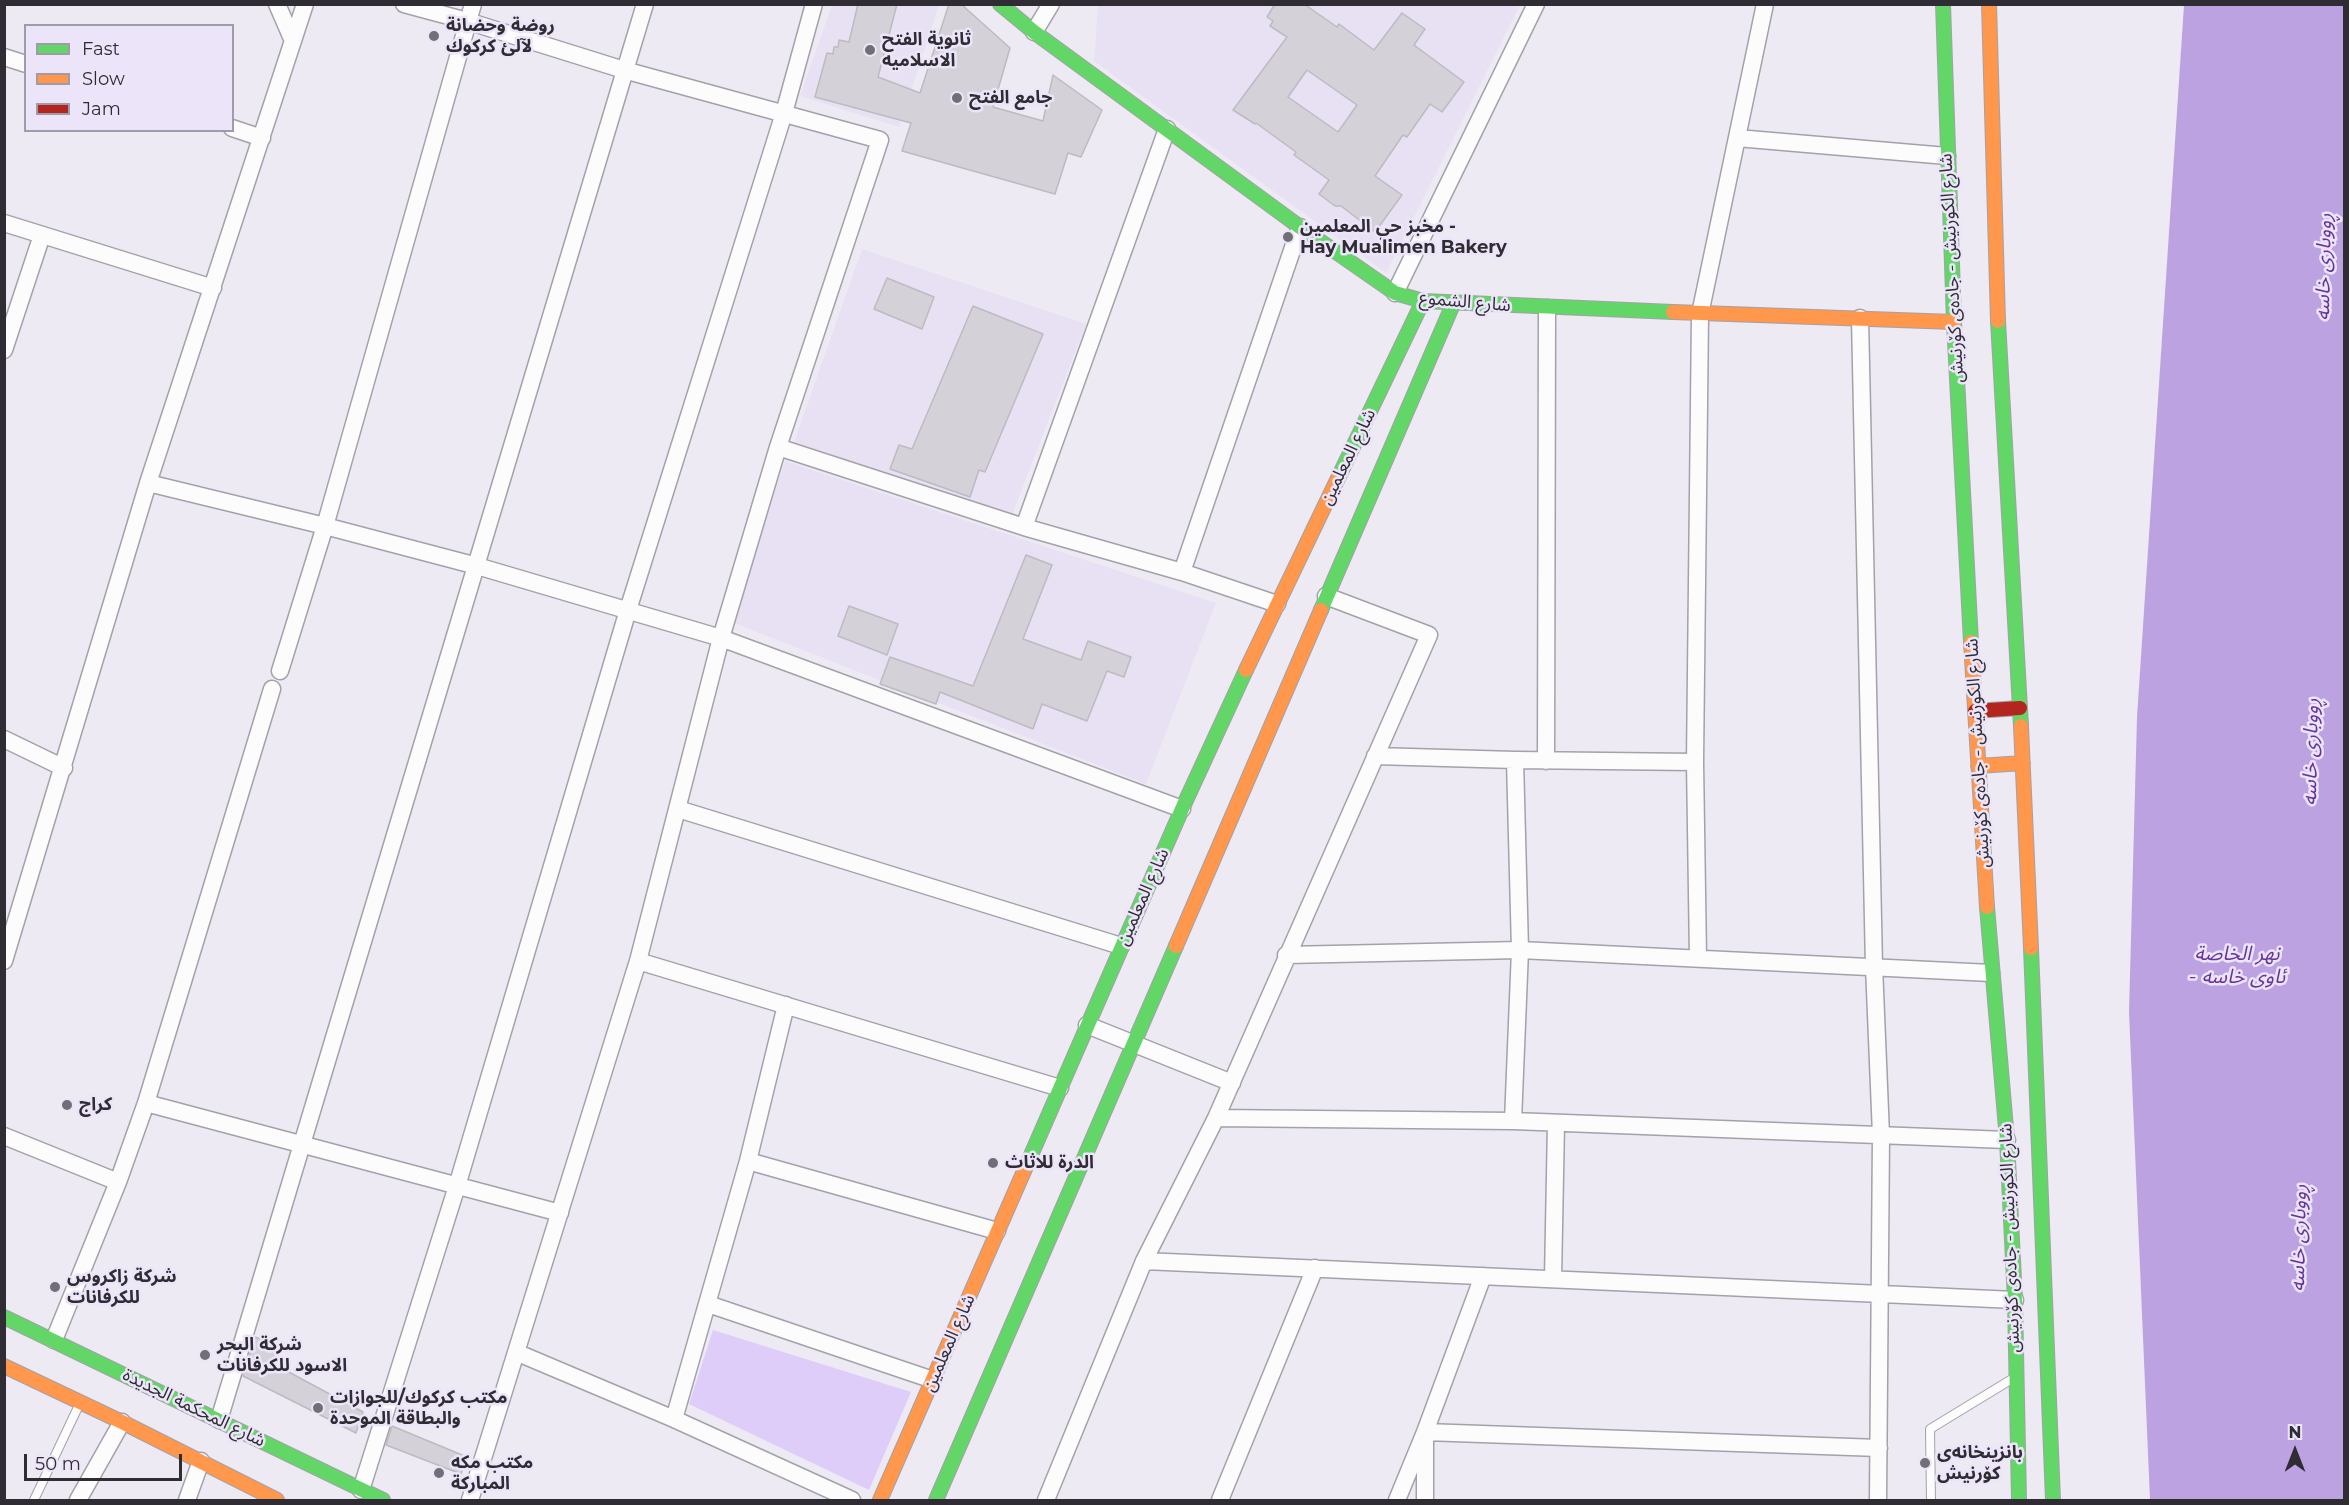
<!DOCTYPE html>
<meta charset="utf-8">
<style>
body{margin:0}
#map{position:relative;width:2349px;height:1505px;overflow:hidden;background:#edeaf4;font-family:Montserrat,sans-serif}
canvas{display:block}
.frame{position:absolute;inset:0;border:6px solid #2f2c33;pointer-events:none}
.legend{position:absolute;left:24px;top:24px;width:210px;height:108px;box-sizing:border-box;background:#ece5f9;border:2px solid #a09baa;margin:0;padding:8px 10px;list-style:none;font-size:18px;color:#2f2c33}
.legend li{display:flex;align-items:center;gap:12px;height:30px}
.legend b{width:30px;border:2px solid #a09baa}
.north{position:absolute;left:2265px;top:1421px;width:60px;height:60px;-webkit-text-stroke:4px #ece5f9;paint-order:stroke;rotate:0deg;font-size:16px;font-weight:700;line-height:24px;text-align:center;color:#2f2c33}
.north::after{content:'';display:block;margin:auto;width:21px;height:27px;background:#2f2c33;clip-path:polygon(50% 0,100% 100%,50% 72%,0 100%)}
.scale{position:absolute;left:24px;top:1454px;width:158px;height:27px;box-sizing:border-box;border:3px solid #2f2c33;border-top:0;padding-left:8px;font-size:18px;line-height:21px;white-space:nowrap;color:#2f2c33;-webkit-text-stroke:4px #ece5f9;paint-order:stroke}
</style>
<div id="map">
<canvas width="2349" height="1505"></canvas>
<div class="frame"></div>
<ul class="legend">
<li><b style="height:8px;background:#63d668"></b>Fast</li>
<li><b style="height:8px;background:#ff974d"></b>Slow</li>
<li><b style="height:8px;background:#b3261e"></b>Jam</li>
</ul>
<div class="north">N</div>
<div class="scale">50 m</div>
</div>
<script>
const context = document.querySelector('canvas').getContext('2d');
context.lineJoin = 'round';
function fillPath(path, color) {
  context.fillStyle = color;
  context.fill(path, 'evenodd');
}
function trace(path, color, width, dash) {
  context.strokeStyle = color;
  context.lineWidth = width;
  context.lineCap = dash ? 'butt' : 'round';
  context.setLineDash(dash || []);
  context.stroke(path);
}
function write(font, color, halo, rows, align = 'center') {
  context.font = font + ' Montserrat,"Noto Sans Arabic",sans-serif';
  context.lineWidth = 5;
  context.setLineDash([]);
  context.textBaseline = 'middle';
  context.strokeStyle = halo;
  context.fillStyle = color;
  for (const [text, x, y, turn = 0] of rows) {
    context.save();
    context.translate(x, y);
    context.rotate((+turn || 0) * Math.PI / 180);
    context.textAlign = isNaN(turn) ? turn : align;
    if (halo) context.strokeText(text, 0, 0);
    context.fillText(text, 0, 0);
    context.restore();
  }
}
const built = new Path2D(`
 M832,5H939L899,127L800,96Z
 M1098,5H1520L1386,273L1094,61Z
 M862,249L1086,324L1012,515L794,442Z
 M785,461L1216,603L1146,784L731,622Z`);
const green = new Path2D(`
 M713,1330L911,1392L869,1490L689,1404Z`);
const water = new Path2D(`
 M2184,5H2344V1500H2150L2129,1012L2137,717Z`);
const building = new Path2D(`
 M858,4H897L878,77L920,93L949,4H961L1010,48L993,107L1043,121L1053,75L1102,110L1081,157L1068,153L1055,194L902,151L911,123L815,97L827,53L833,54L834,47H838L839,40L849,42Z
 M1275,4H1304L1337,27L1339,24L1374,50L1402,13L1425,29L1414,45L1464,82L1442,112L1430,104L1407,137L1403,135L1375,176L1402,195L1375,232L1341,206H1335L1319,194L1329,180L1294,155L1296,152L1256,123L1255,124L1233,110L1287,37L1270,26L1273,21L1267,17ZM1307,70L1357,105L1338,132L1288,97Z
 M887,278L934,297L922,329L874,309Z
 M973,306L1043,334L985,472L979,470L970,497L890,469L899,445L912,449Z
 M1026,555L1052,565L1023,639L1081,660L1088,641L1131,657L1124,677L1107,671L1087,721L1042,704L1033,729L940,692L936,704L880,684L890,657L973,686Z
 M849,606L898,624L887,655L838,636Z
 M255,1337L277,1345L274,1364L363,1412L356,1433L243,1376Z
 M392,1426L467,1457L461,1474L386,1445Z`);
const lane = new Path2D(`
 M34,1500L80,1403
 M1931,1500L1930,1429L2012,1379`);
const street = new Path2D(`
 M277,4L293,41
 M404,4L467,21L624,70L880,140L778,447L721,638L638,961L470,1500
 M1034,32L1051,4
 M4,57L26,64
 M232,128L262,138
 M1737,138L1947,156
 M4,223L213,288
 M1395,293L1536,4
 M1860,318L1874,966L1881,1135L1878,1500
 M4,350L42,235
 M778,447L1024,527L1182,572L1277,604
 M148,483L325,526L477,566L721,638L1182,809
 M1024,527L1167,129
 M1182,572L1300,227
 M280,671L325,526L473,4
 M4,739L64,768
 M1375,756L1515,760L1695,762
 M1546,761L1547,308
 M678,809L1121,946
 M1286,955L1520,950L1991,973
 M1698,958L1695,762L1700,314L1765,4
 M4,961L148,483L305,4
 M638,961L1060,1088
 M1087,1025L1232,1083
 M146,1103L560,1213
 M1216,1118L1513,1121L2007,1140
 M1513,1121L1520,950L1515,760
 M4,1136L118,1182
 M748,1161L997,1231
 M1144,1261L2015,1300
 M1553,1279L1556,1123
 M708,1304L933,1380
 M54,1340L118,1182L146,1103L272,689
 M518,1353L674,1419L852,1500
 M674,1419L748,1161L786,1005
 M219,1420L645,4
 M361,1490L457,1186L628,610L784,113L814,4
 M78,1500L122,1422
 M187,1500L201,1461
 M1046,1500L1144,1261L1216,1118L1429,635L1326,596
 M1220,1500L1315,1268
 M1397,1500L1425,1432L1483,1276
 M1425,1500V1432L1879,1448`);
const fast = new Path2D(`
 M1000,4L1034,32L1300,227L1395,293L1423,301L1673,312
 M1943,4L1954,322L1971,642
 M1998,321L2021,726
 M1339,476L1423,301
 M1321,610L1454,302
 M1987,907L2007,1140L2015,1300L2019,1500
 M2031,948L2053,1500
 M1028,1162L1182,809L1246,670
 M4,1317L383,1500
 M936,1500L1176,946`);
const slow = new Path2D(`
 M1989,4L1998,321
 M1673,312L1954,322
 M1971,642L1987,907
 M1246,670L1339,476
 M2021,726L2031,948
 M1978,766L2023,763
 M1176,946L1321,610
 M4,1366L122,1422L277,1500
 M880,1500L1028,1162`);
const jam = new Path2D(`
 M1975,711L2020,708`);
const markers = [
 [434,36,6,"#726e77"],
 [870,50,6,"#726e77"],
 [957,98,6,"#726e77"],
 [1288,237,6,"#726e77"],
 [67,1105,6,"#726e77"],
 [993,1163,6,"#726e77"],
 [55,1287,6,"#726e77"],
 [205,1355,6,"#726e77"],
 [318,1408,6,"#726e77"],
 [1925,1463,6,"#726e77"],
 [439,1473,6,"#726e77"]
];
const poiNames = [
 ["روضة وحضانة",446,26],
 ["لآلئ كركوك",446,47],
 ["ثانوية الفتح",882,40],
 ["الاسلاميه",882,61],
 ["جامع الفتح",969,98],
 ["مخبز حي المعلمين -",1300,227],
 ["Hay Mualimen Bakery",1300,248],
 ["كراج",79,1105],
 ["الدرة للاثاث",1005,1163],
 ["شركة زاكروس",67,1277],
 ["للكرفانات",67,1298],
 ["شركة البحر",217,1345],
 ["الاسود للكرفانات",217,1366],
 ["مكتب كركوك/للجوازات",330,1398],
 ["والبطاقة الموحدة",330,1419],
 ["بانزینخانەی",1937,1453],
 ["کۆرنیش",1937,1474],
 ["مكتب مكه",451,1463],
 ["المباركة",451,1484]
];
const streetNames = [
 ["شارع الكورنيش - جادەی کۆرنیش",1952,268,-93],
 ["شارع الشموع",1465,302,5],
 ["شارع المعلمين",1348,457,-64],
 ["شارع الكورنيش - جادەی کۆرنیش",1978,753,-93],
 ["شارع المعلمين",1143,897,-66],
 ["شارع الكورنيش - جادەی کۆرنیش",2010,1238,-92],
 ["شارع المعلمين",949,1343,-66],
 ["شارع المحكمة الجديدة",194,1408,26]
];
const waterNames = [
 ["ڕووباری خاسە",2324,267,-89],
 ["ڕووباری خاسە",2311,752,-89],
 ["نهر الخاصة",2237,954],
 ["- ئاوی خاسە",2237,977],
 ["ڕووباری خاسە",2299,1238,-89]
];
fillPath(built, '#e8e1f4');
fillPath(green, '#decdf8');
fillPath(water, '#bda2e2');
fillPath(building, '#d4d1d9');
trace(building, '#bdbac2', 1.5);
trace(lane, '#a3a1a9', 10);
trace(street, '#a3a1a9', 19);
trace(fast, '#a3a1a9', 16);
trace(slow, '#a3a1a9', 16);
trace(jam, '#a3a1a9', 16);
trace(lane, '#fcfcfd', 8);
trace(street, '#fcfcfd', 16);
trace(fast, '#63d668', 14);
trace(slow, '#ff974d', 14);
trace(jam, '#b3261e', 14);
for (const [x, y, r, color] of markers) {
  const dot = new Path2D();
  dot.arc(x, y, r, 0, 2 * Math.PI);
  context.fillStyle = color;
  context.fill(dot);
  trace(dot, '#ece5f9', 2);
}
write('bold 18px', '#2f2c33', '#ece5f9', poiNames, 'left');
write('18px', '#2f2c33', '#ece5f9', streetNames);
write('italic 20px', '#67359a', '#ece5f9', waterNames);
</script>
